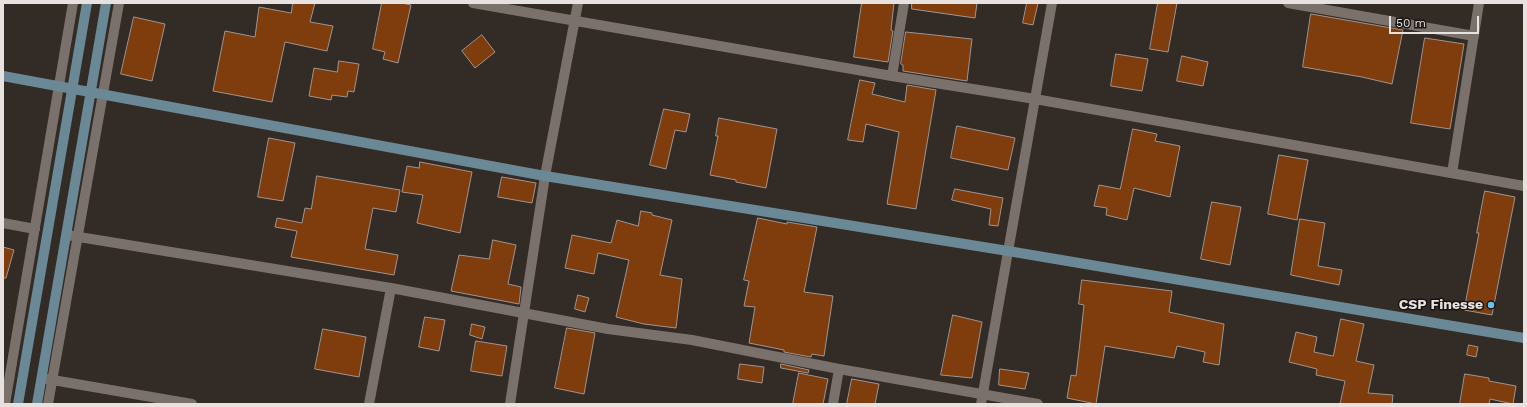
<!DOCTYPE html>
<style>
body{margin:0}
#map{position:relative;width:1527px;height:407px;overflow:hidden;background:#332b26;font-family:"Work Sans",sans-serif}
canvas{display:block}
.frame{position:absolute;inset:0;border:4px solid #e7e2df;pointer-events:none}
.scale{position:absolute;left:1389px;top:16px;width:90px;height:18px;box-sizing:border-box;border:2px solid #e7e2df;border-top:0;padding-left:5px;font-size:12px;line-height:14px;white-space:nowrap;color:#e7e2df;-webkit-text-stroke:3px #181412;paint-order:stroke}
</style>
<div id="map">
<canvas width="1527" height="407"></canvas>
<div class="frame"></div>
<div class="scale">50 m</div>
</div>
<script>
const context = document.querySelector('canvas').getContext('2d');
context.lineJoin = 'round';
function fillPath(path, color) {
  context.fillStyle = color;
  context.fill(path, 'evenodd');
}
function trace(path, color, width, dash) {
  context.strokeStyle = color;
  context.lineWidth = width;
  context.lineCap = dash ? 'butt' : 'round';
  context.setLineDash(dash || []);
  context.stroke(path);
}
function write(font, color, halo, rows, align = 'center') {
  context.font = font + ' "Work Sans",sans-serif';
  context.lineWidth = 3;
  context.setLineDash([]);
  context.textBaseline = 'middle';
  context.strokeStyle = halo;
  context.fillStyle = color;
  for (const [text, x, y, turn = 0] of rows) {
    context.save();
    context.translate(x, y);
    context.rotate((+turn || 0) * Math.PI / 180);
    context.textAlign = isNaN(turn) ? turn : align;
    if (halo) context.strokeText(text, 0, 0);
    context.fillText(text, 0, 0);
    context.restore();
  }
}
const building = new Path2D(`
 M293,3H315L310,22L333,26L327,51L285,42L272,102L213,91L225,31L255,37L259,7L291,13Z
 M382,3H402L411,5L398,63L383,59L385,52L373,49Z
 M862,3H894L891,30L893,31L888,62L854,57Z
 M912,3H977L975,18L912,9Z
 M1027,3H1038L1033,25L1023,23Z
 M1158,3H1177L1168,52L1150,49Z
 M1311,14L1403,30L1392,84L1362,77L1303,67Z
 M134,17L165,24L152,81L121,74Z
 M906,32L972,39L967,81L903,71V65L901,64Z
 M482,35L495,52L475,68L462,51Z
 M1425,38L1464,44L1450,129L1411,123Z
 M1116,54L1148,59L1142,91L1111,86Z
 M1182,56L1208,62L1203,86L1177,81Z
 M339,61L359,64L354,92L348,91L347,97L332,95L331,100L309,96L314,68L337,72Z
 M860,80L875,83L872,94L905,102L907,85L936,90L916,209L887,204L899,132L866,124L863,142L848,140Z
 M664,109L690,114L686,132L675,130L666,169L650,165Z
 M719,118L777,129L766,188L736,182V180L710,175L718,136H716Z
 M957,126L1015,138L1008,170L951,158Z
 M1133,129L1157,134L1155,141L1180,146L1170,197L1134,188L1127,220L1106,215L1107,208L1094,206L1099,185L1120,189Z
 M269,138L295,143L283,201L258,197Z
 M1279,155L1308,160L1297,220L1268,214Z
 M420,162L472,172L460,233L417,223L423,195L402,192L407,166L419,168Z
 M317,176L400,190L396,212L373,208L365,249L398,255L394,275L291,257L297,231L275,227L277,218L302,223L305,208L311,209Z
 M502,177L536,183L532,203L498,197Z
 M955,189L1003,198L998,226L989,225L991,209L952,200Z
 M1485,191L1515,197L1492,315L1464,310L1479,233H1477Z
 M1212,202L1241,207L1230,265L1201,259Z
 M641,211L652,213V215L672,220L660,275L682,279L676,328L644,324L616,317L629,260L598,253L594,274L565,268L572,235L611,243L617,220L638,226Z
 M758,218L787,224V222L817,227L804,292L833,296L824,356L812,354L811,357L784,352V350L749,343L755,307L744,306L749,281L744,280Z
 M1300,219L1325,223L1318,266L1342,270L1339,285L1291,275Z
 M493,240L516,245L508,284L521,287L519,304L451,291L459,255L489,259Z
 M3,247L14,250L6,278H3Z
 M1082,280L1172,291L1169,312L1224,324L1219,365L1203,362L1205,352L1177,346L1174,358L1105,346L1096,404L1067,398L1071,375L1076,376L1080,342L1084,305L1079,304Z
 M578,295L589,298L585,312L575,309Z
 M953,315L982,322L972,378L941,375Z
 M425,317L445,320L439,351L419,347Z
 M1341,319L1364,324L1356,361L1374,365L1368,393L1393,395L1392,404H1340L1345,381L1316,375L1317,369L1289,362L1296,332L1317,337L1314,352L1333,356Z
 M472,324L485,327L482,339L470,335Z
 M567,328L595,333L584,394L555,388Z
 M323,329L366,337L359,377L315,369Z
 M476,341L507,346L502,376L471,371Z
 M1469,345L1478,347L1476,357L1467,355Z
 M740,364L764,367L762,383L738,379Z
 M781,364L809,370L808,373L781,368Z
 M1000,369L1029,373L1025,389L999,385Z
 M799,373L828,379L823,404H793Z
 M1465,374L1489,378V381L1516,386L1513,404L1490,399L1489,404H1460Z
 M852,379L879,384L875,404H847Z`);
const street = new Path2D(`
 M473,3L892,76L1035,99L1524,186
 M1288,3L1474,36
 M892,76L904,3
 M1452,173L1479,3
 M3,223L35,229
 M67,235L391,288L608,329L692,340L839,369L1038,404
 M47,379L192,404
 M5,404L73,3
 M48,404L119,3
 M369,404L391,288
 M510,404L545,176L578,3
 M833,404L839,369
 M981,404L1052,3`);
const secondary = new Path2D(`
 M3,76L545,176L1008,251L1524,338
 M18,404L87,3
 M37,404L106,3`);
const markers = [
 [1491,305,4,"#69c3f1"]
];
const poiNames = [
 ["CSP Finesse",1483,305]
];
fillPath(building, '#7f3c0c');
trace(building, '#a09590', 1);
trace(street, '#7b716c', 10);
trace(secondary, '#6a8896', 10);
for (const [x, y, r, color] of markers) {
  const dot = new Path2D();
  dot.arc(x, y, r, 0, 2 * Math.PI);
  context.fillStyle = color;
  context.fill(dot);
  trace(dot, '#181412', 1.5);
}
write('bold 14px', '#e7e2df', '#181412', poiNames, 'right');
</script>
